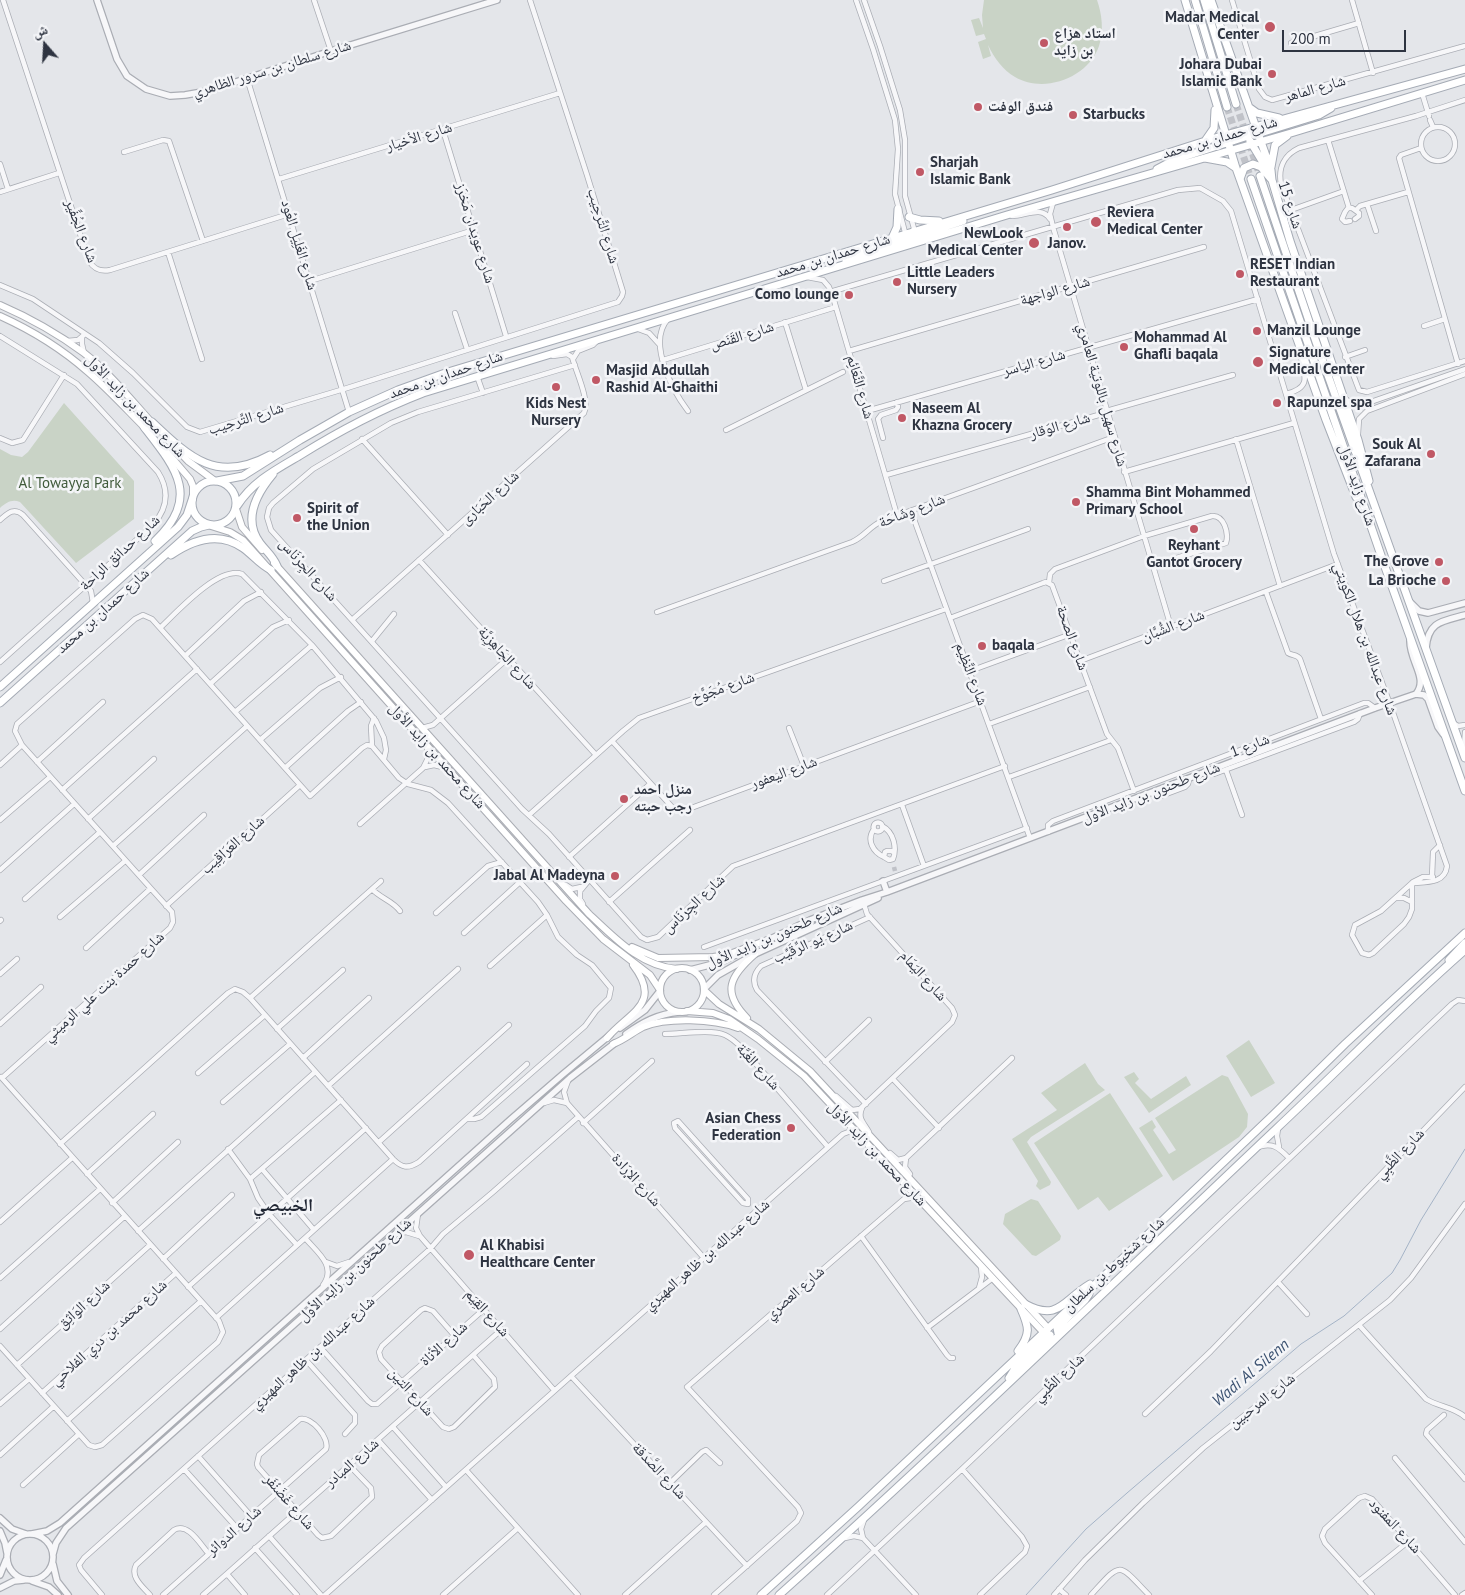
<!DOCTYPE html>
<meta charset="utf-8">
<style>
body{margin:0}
#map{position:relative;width:1465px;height:1595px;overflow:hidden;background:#e4e6ea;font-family:"PT Sans","Noto Naskh Arabic",sans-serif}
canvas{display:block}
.north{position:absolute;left:20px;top:20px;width:50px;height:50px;-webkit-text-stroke:4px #f4f5f8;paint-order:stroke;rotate:341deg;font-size:14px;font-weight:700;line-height:20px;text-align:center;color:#2e3441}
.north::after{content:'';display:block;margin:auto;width:18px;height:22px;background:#2e3441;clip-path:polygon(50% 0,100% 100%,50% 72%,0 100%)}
.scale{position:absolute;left:1282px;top:30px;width:124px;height:22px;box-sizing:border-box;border:2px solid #2e3441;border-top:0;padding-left:6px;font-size:15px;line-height:18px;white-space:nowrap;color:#2e3441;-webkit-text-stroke:4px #f4f5f8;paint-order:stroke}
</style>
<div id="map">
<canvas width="1465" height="1595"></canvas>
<div class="north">ش</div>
<div class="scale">200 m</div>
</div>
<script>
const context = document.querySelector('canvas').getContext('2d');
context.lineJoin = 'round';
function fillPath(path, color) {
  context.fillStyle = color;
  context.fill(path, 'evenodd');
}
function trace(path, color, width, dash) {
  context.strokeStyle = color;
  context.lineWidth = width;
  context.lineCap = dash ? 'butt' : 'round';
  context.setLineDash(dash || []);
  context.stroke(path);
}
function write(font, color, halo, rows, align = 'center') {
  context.font = font + ' "PT Sans","Noto Naskh Arabic",sans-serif';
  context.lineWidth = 5;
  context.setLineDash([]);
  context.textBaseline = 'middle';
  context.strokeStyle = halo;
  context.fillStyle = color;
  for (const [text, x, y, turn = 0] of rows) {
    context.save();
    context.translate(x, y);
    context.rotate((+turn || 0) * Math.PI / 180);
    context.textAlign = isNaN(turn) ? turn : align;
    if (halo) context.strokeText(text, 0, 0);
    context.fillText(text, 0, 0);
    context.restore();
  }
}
const green = new Path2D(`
 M984,0H1097C1102,14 1104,31 1099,46C1088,78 1044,94 1015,77C1003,70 994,58 988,45L991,56L983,59L978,42L986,39L984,34L976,36L971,20L979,18L983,28L982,15Z
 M64,403L134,481V519L76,563L20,502C12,499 7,502 0,508V449L11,455L22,457L28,452Z
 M1249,1040L1275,1083L1251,1097L1226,1056Z
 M1085,1063L1098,1084L1105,1090L1031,1137L1027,1142L1051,1182L1050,1185L1040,1190L1036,1186L1038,1181L1012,1139L1057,1110L1041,1093Z
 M1134,1072L1139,1079L1135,1083L1151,1099L1186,1076L1191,1085L1149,1113L1124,1077Z
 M1222,1075L1228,1077L1248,1114L1247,1127L1239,1137L1173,1181L1139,1128L1152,1120L1156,1127L1153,1130L1169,1154L1176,1150L1155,1118Z
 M1110,1093L1163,1176L1109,1211L1098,1197L1078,1210L1034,1143Z
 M1031,1199L1038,1201L1061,1236L1060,1240L1036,1256L1032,1255L1003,1224L1005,1214Z`);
const stream = new Path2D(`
 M1026,1595L1086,1529L1127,1493L1301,1344L1344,1316L1392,1273L1400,1260L1421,1220L1465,1149`);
const minorTunnel = new Path2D(`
 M894,867L895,871`);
const primaryTunnel = new Path2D(`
 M1236,104L1260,176
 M1227,107L1251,179`);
const minor = new Path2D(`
 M3,0L89,261C94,269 100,272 110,270L289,214
 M314,0L331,51
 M856,0L873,49L895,120L898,149L895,194L906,236
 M864,0L880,46L900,110L905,140V196L915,232
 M1232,0L1259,89L1265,97L1272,100L1465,46
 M1352,0L1373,73
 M1291,43L1359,23
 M247,78L349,412
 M1422,93L1429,116
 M1465,100L1416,116L1299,148C1284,155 1278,168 1281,184L1359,390L1367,392L1465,361
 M1430,120L1433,127
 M1421 144a17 17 0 1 1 34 0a17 17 0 1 1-34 0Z
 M443,130L506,336
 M1328,140L1349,208
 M1421,148L1401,155L1399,158L1458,364
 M124,152L163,140L169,141L203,241
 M0,164L8,189
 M279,179L560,93
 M0,192L59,173
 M1053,203L1050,214L1053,227L1171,627
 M1367,204L1376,231
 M1291,210L1344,191
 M1356,210L1360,206L1408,192
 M1012,216C1026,216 1041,205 1050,219
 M1350,221L1345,222L1342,219L1345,212L1348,208H1352L1359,213V216L1355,219
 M168,252L202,359
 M807,277L823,280L829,287L833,297L897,515
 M310,281L474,230
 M0,285L33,299L99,343L133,373L187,427L200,432L344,389L618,302L622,296L623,292L587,175L530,0
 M830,292L1178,190L1200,188L1223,201L1231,211L1334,554L1390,704L1447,866C1445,884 1426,882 1412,883
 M455,313L467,349
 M668,319C647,342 672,390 688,411
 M785,322L806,390
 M1424,326L1445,319
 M638,329L649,333L659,344
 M0,336L77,384L158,472C170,491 167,509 153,525L0,662
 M82,337V344L84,353
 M67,341L78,340L85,334
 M849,351L1204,247
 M1345,357L1365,350
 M573,359L578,351L593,345L598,340
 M663,360L836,307
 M575,365L418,412L391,423L313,469L273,503L269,508L267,517L271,530L522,809L549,834L641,937L647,940L658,937L733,866L1005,766
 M477,376L483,393
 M1286,394C1310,388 1306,378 1301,358
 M1345,398L1351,404L1362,405L1465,369
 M867,411L1258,299
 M726,430L843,372
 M1358,434L1359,419L1367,411L1465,374
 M0,438L12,443L23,440L64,375
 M883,438L878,419L881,415L896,410L898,407L897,402
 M362,439L448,535
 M1236,439L1280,586
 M1124,472L1294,423
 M886,475L1102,414L1110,410L1233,375
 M911,511L1030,838
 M0,520C8,513 14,507 23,515L91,591L93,603
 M419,560L596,755
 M884,581L1028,529
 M1049,583L1050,574L1055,569L1144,536L1212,516C1224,515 1229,533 1226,543L1153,565
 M1266,592L1288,653C1292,656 1297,654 1300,659L1321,719
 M657,612L852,542C864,537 870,526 882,521L1114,437
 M950,618L1043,583L1046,582L1052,585L1107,734L1118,748L1134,791
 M353,619L584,413C590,400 576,372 572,357L567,354L553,356
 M160,628C177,612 218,566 242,574L312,645L376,721L384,738L386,750L384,759
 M372,641L394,614
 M185,656L244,601L261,592
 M1080,661L1338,564
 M970,671L1071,634
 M210,684L273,627L289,620
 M235,712L312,645
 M374,718L371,726L372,746L399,778L408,784L431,790L448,803L538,902L547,915L558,937L577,955L592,965L611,988L609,998L596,1011L585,1026L481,1117L474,1119H467
 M1452,722L1458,726L1465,725
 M989,724L1090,687
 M422,728L433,725L507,659
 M789,728L804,766
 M260,740L320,688L341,677
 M612,741L673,808L683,811L981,701
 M1464,747L1465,732
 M37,762L103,702
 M0,765L22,745
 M425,767L434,765L446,768
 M285,768L348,711L361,702
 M1226,770L1242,815
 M1205,773L1214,774L1354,722L1358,719L1360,713
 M1009,777L1111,740
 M62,790L197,669
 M1151,793L1161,796L1185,787L1188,784L1189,779
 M902,805L924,866
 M529,815L623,731L639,718L946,609
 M88,819L154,759
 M0,820L50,777
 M873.5 827a4.5 4.5 0 1 1 9 0a4.5 4.5 0 1 1-9 0Z
 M360,824L423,768L428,758L427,747
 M882,826C894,832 897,848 893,859L889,860L884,857L885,852L887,851H892L894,853
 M874,829C866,840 873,852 884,857
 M1048,832V825L1053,821L1364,703H1368L1375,708
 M113,846L247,726
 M569,857L650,784
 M0,870L74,804
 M139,875L204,815
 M1432,877L1433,852L1440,845
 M1413,882L1423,877H1433
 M1412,883V909L1409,917L1404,924L1373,953L1369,955L1362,953L1352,935L1355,925L1381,911Z
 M566,885L572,889L581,887
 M372,889C380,898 393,901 400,911
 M1396,898H1404L1412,902
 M25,899L100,832
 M609,902L690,830
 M583,904L580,899V891L589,880
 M166,906L300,785
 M436,913L488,866L502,862
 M60,917L125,861
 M0,921L1,920
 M464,933L520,882
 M704,947L1027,828
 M86,948L150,889
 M490,966L547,915
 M0,974L17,959
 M250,998L381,881
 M0,1024L41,987
 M277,1029L343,970
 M665,1034C682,1034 710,1029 725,1035C732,1038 738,1044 743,1049L828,1147
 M303,1058L369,998
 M825,1062L869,1020
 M198,1073L265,1015
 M2,1078L170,928L173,922L172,912L22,745L15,731L17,724L135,619L143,615L152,619L310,796L362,748L367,745L372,746
 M893,1079L939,1128
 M568,1081L564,1092L567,1103L704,1258
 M328,1086L458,969
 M836,1096L852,1110L860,1109L952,1022L955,1015L952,1008L867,914L864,904
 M223,1102L290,1044
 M544,1103L554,1100L567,1103
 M866,1104L757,990C752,981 754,973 761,966L870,917
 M862,1108C857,1119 865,1124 869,1132
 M678,1121L748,1199V1204L743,1203L675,1128L674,1123Z
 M583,1123L652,1061
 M1278,1129L1277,1136L1279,1147
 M379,1142L509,1025
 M60,1144L228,993L235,989L243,992L250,998L393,1159C402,1168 408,1169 419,1162L527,1064
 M1258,1147C1273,1142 1279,1148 1289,1158
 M228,1149L250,1179L258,1198L269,1214L297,1245
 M890,1153L898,1160L906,1158L1012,1058
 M906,1158L905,1167L910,1174
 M262,1169L314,1230
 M87,1174L153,1114
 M250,1179L341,1100
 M112,1203L178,1142
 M418,1214L416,1228L420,1236L554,1390
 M0,1222L72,1158
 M138,1231L315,1072
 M396,1234L406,1232L419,1236
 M861,1236L947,1355L950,1358H953
 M305,1238C317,1252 337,1266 323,1285
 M163,1259L232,1195
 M326,1262L337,1266L349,1262
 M0,1278L100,1189
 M1278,1282L1307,1314
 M188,1287L366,1128
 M979,1288L982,1277L981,1267
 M216,1318L393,1159
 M1359,1325L1426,1399C1439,1407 1454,1407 1465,1417
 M927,1328L993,1278
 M0,1329L125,1216
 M454,1335L433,1311L425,1308L421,1310L382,1346L379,1352L381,1359L443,1427L449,1429L454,1427L495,1387L494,1379L473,1355
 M0,1346L89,1445L95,1447L102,1445L218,1342L223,1332L219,1321L1,1077
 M320,1347L368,1401L372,1404H377L483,1310
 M306,1360L355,1415V1423L345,1434
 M17,1365L150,1245
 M571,1376L747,1566
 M42,1393L176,1273
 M0,1404L29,1379
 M1145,1414L1211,1351L1465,1087
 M1444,1415L1427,1430L1426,1434L1465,1479
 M67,1421L201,1301
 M393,1427L446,1487
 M378,1440L432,1500
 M0,1455L54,1406
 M198,1456L251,1516
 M1395,1458L1465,1542
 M184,1469L237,1528
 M962,1469L1022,1537L1027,1546L1025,1552L980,1595
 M466,1470L578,1595
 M670,1483L702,1452L706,1450L720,1463
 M23,1485L79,1434
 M864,1520L861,1529L863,1538L916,1595
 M269,1536L321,1595
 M845,1538L854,1536L863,1538
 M255,1548L297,1595
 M227,1574L245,1595
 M1359,1581L1409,1541
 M1059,1589L1066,1595
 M102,1595L81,1570L79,1565L84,1558L430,1249L443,1234L493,1192L578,1117
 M150,1595C142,1586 130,1577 136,1565L174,1530C188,1522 200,1544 208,1553
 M163,1595L326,1449C330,1438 311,1416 300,1419L259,1455L257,1464L258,1467L318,1535L322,1538L331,1536L372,1497L371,1488L349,1465
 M203,1595L501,1330
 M325,1595L843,1134L851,1131L857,1132
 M443,1595L518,1528
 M625,1595L706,1522
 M714,1595L797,1521L801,1513L798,1507L687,1387L904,1199L917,1197
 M827,1595L961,1470L1452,1004L1458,1000L1465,1001
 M1054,1595L1085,1560L1143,1503L1203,1448L1390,1300L1411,1278L1465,1204
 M1091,1595C1122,1561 1117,1562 1149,1595
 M1372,1595L1325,1543L1322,1536L1325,1529L1359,1498L1365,1496L1372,1499L1455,1595
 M1462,1595L1465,1593`);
const tertiary = new Path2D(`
 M97,0L117,59L127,76L146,89L170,96L185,95L208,91L331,51L497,0
 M1410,602L1419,611L1428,613L1465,603
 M1410,640C1409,661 1429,678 1416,694
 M1426,648C1428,621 1443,621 1465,615
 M883,881L887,892
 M766,941L810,920L862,900L887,892L1375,708L1416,694L1424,695L1428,699L1438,727L1443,734
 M690,970L721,962L746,950
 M704,989L718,975L755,954L878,898
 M620,1028L645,1010L660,991
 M626,1034C643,1022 658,1014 679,1012
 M0,1518L12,1529L26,1534
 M0,1531L5,1543L7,1553
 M7 1557a23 23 0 1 1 46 0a23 23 0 1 1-46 0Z
 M32,1534L47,1531L60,1523L510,1120L562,1075L610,1035
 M53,1554L56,1543L66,1528L570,1078L615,1043
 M53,1564L57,1581L68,1595
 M0,1575L6,1560
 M32,1581L49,1587L58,1595
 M0,1588L14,1581L24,1580`);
const secondary = new Path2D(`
 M0,305C30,318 58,334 84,353C110,373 132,401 154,425
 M0,316C31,330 62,349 88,372C109,390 127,410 146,429
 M168,440L188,461L215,481
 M160,444L190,479L193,486V499
 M236,509L242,527L262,550
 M211,526L230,532L243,540L566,901L603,939L650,975L660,990
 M274,563L589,914C615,938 640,966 677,969
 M632,947L658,958L713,957L727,955L770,939
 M660 990a22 22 0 1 1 44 0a22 22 0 1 1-44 0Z
 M704,990L719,1004L759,1029L810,1071L1048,1328
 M687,1011L713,1013L729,1019L758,1039L804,1076L1043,1332
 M747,1018C721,992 730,976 755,954
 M607,1038C629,1012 663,1004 633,965
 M613,1044C624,1040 633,1032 643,1027C668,1017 713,1019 738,1028`);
const primary = new Path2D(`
 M1185,0L1236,168L1326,420L1356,497
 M1195,0L1227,107
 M1204,0L1236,104
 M1211,0L1271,170L1272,180L1290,241L1358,440L1369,481
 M1250,108L1257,113L1279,118
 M1254,135L1319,115L1331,108
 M1205,141L1214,128L1215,110
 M1250,141L1265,166
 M1205,158L1227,162L1236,168
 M1271,167L1275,145L1287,136
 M1157,169L1174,160L1245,137L1251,133L1256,127
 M1260,176L1316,342L1465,758
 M1240,179L1244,168L1253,164L1261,167L1271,179
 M1251,179L1384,564L1465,791
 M909,217L920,220L939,221
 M892,238L897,227L898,209
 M911,241L916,236L963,221
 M846,261L855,256L910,239L914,235V231
 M152,422C190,458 217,484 270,455
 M144,427C176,468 201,497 155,541
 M273,474C257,493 242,519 260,543C266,551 273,556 277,566
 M192 503a22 22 0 1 1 44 0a22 22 0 1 1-44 0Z
 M217,481L243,476L300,440L349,412L398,390L448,372L1052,190L1218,137L1465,69
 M237,506C252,482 275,470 299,456C339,431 379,410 423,393L1007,215L1291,133L1465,80
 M171,555C194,539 219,531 243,548C253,555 260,565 271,570
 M0,687L178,527L187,515L192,500
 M0,703L192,531L201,527L209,525
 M1449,960L1465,943
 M1025,1304C1059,1322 1063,1300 1090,1284
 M1061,1332L1058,1333L1057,1328L1085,1300L1089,1294
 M1018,1351C1031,1334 1029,1327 1021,1309
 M1009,1378L1014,1370L1050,1335
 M761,1595L859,1506L1121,1260L1274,1114L1345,1044L1465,933
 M779,1595C948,1444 1111,1285 1276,1129C1339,1070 1400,1007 1465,950`);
const markers = [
 [1270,27,6,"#c05865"],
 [1044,43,5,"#c05865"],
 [1272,74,5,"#c05865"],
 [978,107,5,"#c05865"],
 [1073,115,5,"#c05865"],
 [920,172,5,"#c05865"],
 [1096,222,6,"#c05865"],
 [1067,227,5,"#c05865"],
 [1034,243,6,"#c05865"],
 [1240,274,5,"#c05865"],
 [897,282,5,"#c05865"],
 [849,295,5,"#c05865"],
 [1257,331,5,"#c05865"],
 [1124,347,5,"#c05865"],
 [1258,362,6,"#c05865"],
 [596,380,5,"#c05865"],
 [556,387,5,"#c05865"],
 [1277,403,5,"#c05865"],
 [902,418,5,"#c05865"],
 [1431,454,5,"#c05865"],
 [1076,502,5,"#c05865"],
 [297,518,5,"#c05865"],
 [1194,529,5,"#c05865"],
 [1439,562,5,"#c05865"],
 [1446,581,5,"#c05865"],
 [982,646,5,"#c05865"],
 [624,799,5,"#c05865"],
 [615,876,5,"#c05865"],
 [791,1128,5,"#c05865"],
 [469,1255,6,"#c05865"]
];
const poiNames = [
 ["Madar Medical",1259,18,"right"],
 ["Center",1259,35,"right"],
 ["استاد هزاع",1054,34],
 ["بن زايد",1054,51],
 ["Johara Dubai",1262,65,"right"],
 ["Islamic Bank",1262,82,"right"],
 ["فندق الوفت",988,107],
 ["Starbucks",1083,115],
 ["Sharjah",930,163],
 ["Islamic Bank",930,180],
 ["Reviera",1107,213],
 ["Medical Center",1107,230],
 ["NewLook",1023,234,"right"],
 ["Medical Center",1023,251,"right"],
 ["Janov.",1067,244,"center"],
 ["RESET Indian",1250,265],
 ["Restaurant",1250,282],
 ["Little Leaders",907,273],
 ["Nursery",907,290],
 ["Como lounge",839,295,"right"],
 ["Manzil Lounge",1267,331],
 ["Mohammad Al",1134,338],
 ["Ghafli baqala",1134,355],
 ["Signature",1269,353],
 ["Medical Center",1269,370],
 ["Masjid Abdullah",606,371],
 ["Rashid Al-Ghaithi",606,388],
 ["Rapunzel spa",1287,403],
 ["Kids Nest",556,404,"center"],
 ["Nursery",556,421,"center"],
 ["Naseem Al",912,409],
 ["Khazna Grocery",912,426],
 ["Souk Al",1421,445,"right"],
 ["Zafarana",1421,462,"right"],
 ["Shamma Bint Mohammed",1086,493],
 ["Primary School",1086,510],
 ["Spirit of",307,509],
 ["the Union",307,526],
 ["Reyhant",1194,546,"center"],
 ["Gantot Grocery",1194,563,"center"],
 ["The Grove",1429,562,"right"],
 ["La Brioche",1436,581,"right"],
 ["baqala",992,646],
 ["منزل احمد",634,790],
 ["رجب حبته",634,807],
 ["Jabal Al Madeyna",605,876,"right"],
 ["Asian Chess",781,1119,"right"],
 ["Federation",781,1136,"right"],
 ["Al Khabisi",480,1246],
 ["Healthcare Center",480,1263]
];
const streetNames = [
 ["شارع سلطان بن سرور الظاهري",272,69,-17],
 ["شارع الماهر",1315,89,-16],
 ["شارع الأخيار",419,137,-17],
 ["شارع حمدان بن محمد",1220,138,-16],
 ["شارع 15",1290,205,72],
 ["شارع التَّرحِيب",603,226,73],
 ["شارع الجُفِّير",81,231,69],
 ["شارع عويدان مَخرَز",475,233,73],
 ["شارع الغَلِيل العُود",299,245,73],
 ["شارع حمدان بن محمد",833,256,-17],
 ["شارع الواجهة",1055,291,-16],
 ["شارع القَنَص",742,336,-17],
 ["شارع الياسر",1034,363,-16],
 ["شارع حمدان بن محمد",446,375,-19],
 ["شارع النَّعَائِم",860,387,74],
 ["شارع سهيل باللوتية العامري",1102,395,74],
 ["شارع محمد بن زايد الأول",135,406,46],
 ["شارع التَّرحِيب",246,419,-17],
 ["شارع الوَقار",1060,426,-16],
 ["شارع زايد الأول",1357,485,71],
 ["شارع الحَبَارى",490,498,-42],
 ["شارع وِشَاحَة",912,511,-21],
 ["شارع حدائق الراحة",120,553,-43],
 ["شارع الجِرْنَاس",308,570,48],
 ["شارع حمدان بن محمد",103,611,-42],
 ["شارع الشُّبَّان",1173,626,-21],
 ["شارع الصحة",1072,638,70],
 ["شارع عبدالله بن هلال الكويتي",1365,639,70],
 ["شارع الجَاهِزِيَّة",507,658,48],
 ["شارع النَّظِيم",971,674,69],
 ["شارع مُجَوَّخ",723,688,-20],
 ["شارع 1",1250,746,-21],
 ["شارع محمد بن زايد الأول",437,756,48],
 ["شارع اليعفور",784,773,-20],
 ["شارع طحنون بن زايد الأول",1151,793,-21],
 ["شارع العَرَاقِيب",233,845,-42],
 ["شارع الجِرْنَاس",694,904,-43],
 ["شارع طحنون بن زايد الأول",774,936,-23],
 ["شارع يَو الرِّقَيِّب",813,942,-24],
 ["شارع اليَمَام",923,976,48],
 ["شارع حمدة بنت علي الرميثي",104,987,-42],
 ["شارع الغُبَّة",758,1067,48],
 ["شارع محمد بن زايد الأول",877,1154,47],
 ["شارع الظَّبِي",1400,1154,-46],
 ["شارع الإرَادة",636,1180,48],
 ["شارع عبدالله بن ظاهر المهيري",707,1255,-41],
 ["شارع شخبوط بن سلطان",1114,1265,-43],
 ["شارع طحنون بن زايد الأول",355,1270,-42],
 ["شارع العصري",795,1293,-41],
 ["شارع الوَاثِق",84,1305,-42],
 ["شارع القِيَم",487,1313,48],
 ["شارع محمد بن دري الفلاحي",109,1333,-42],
 ["شارع الأناة",444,1344,-42],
 ["شارع عبدالله بن ظاهر المهيري",313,1353,-42],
 ["شارع الظَّبِي",1059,1378,-43],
 ["شارع التين",411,1392,48],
 ["شارع المرحبين",1262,1401,-38],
 ["شارع المبادر",352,1463,-41],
 ["شارع الصَّدَقة",659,1471,47],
 ["شارع غَضَنْفَر",289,1502,49],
 ["شارع المفنود",1395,1526,47],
 ["شارع الدوائر",234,1531,-41]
];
const parkNames = [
 ["Al Towayya Park",70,484]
];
const waterNames = [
 ["Wadi Al Silenn",1251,1373,-40]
];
const quarterNames = [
 ["الخبيصي",283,1206]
];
fillPath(green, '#c9d3c6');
trace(stream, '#a4b3c6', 1);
trace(minorTunnel, '#c0c2c8', 4.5, [4.5, 2]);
trace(primaryTunnel, '#c0c2c8', 7, [7, 3.5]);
trace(minor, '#aaadb4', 6);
trace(tertiary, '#aaadb4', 8);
trace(secondary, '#aaadb4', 8);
trace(primary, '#a5abb5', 9);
trace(minor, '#f7f7f9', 4.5);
trace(tertiary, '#f7f7f9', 5.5);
trace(secondary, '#fff', 6);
trace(primary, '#fff', 7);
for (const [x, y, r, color] of markers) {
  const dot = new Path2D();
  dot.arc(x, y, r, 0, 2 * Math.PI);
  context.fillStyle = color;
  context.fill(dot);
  trace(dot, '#f4f5f8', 2);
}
write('bold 15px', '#2e3441', '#f4f5f8', poiNames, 'left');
write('15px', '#2e3441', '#f4f5f8', streetNames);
write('15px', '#415b3c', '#f4f5f8', parkNames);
write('italic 16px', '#3c5271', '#f4f5f8', waterNames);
write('bold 18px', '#1f2532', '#f4f5f8', quarterNames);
</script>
